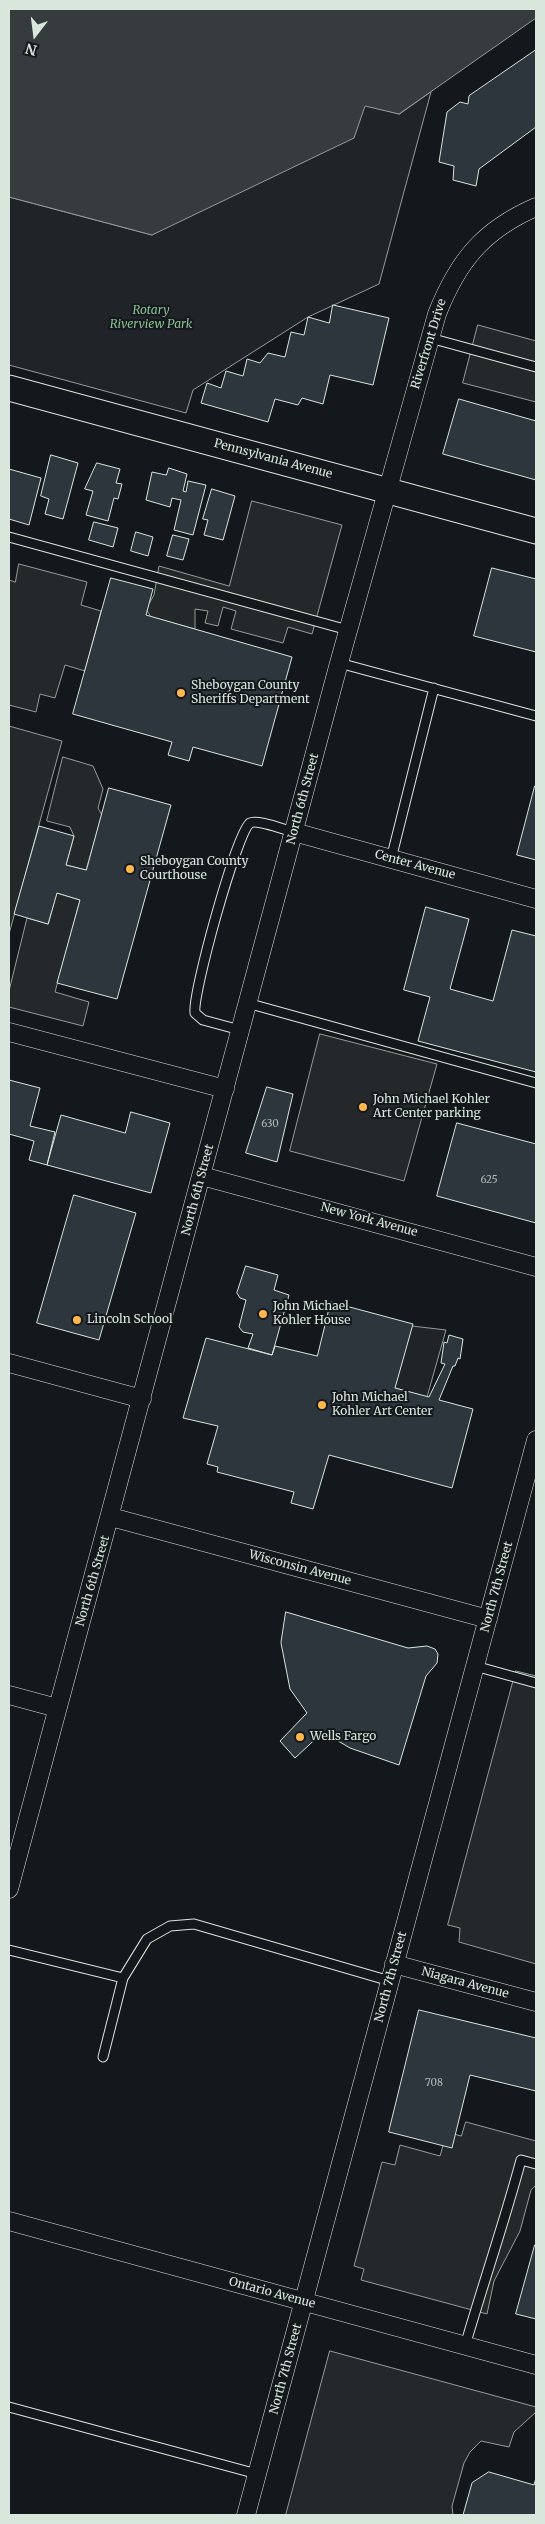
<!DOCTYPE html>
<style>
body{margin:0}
#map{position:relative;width:545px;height:2524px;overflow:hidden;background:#14181c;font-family:Merriweather,serif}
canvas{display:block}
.frame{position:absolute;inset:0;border:10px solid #d8e6dc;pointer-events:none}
.north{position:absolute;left:10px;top:10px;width:50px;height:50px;-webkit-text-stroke:4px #14181c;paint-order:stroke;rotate:195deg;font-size:14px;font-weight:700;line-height:20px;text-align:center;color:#d8e6dc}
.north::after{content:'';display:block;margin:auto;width:18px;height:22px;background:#d8e6dc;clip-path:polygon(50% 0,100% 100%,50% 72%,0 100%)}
</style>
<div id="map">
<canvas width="545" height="2524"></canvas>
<div class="frame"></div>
<div class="north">N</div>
</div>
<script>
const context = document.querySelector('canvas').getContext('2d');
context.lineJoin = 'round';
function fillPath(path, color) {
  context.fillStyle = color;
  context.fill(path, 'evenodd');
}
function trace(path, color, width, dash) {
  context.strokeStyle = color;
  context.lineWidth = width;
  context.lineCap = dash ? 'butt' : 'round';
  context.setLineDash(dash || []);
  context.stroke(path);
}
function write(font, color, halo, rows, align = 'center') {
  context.font = font + ' Merriweather,serif';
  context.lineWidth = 4;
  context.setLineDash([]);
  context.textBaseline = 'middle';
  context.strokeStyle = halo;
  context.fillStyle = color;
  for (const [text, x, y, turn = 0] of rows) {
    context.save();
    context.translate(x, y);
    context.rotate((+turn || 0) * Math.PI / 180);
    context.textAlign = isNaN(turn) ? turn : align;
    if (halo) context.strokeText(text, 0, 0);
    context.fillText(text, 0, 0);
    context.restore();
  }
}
const green = new Path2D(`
 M431,92L379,284L308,317L193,390L186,413L9,365V197L152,235L365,105L399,114Z
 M412,1326L446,1330L427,1397L395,1388Z`);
const parking = new Path2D(`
 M478,325L536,341V402L463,383Z
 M252,501L342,525L312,634L288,627L283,643L231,629L236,611L223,607L218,626L205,623L208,611L195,609V629L151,617L146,609L154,595L159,566L229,586Z
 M19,564L87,582L81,605L101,611L85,671L65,665L55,698L40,694L36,712L9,705V580L15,582Z
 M9,726L62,741L9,934Z
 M63,757L93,766L103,789L98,808L102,815L86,870L66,865L74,836L70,827L47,821Z
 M57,893L80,900L55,992L89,1002L83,1026L9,1007V991L27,918L48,924Z
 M320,1034L437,1064L404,1181L290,1151Z
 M516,1671L536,1676V1964L459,1942L460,1928L448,1925Z
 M466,2122L536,2141V2185L531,2190L520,2231L494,2281L487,2314L361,2280L364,2269L354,2266L382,2162L395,2165L400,2145L440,2156L447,2132L461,2136Z
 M330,2351L536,2407V2412L514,2432L509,2447L481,2441L470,2452L464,2463L452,2506L453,2515H286Z`);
const water = new Path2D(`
 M9,9H536V18L399,114L365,106L354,138L152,235L9,197Z`);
const building = new Path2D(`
 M536,50V127L479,169L476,186L453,180L454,166L439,162L447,112L460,102L468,104L469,96Z
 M333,305L389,318L373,385L330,375L323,404L302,398L298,405L275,399L268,422L201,403L207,383L221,388L226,371L243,376L247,359L260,363L268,353L285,357L291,332L304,335L308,317L329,323Z
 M459,399L536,421V480L443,454Z
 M51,455L78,463L63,519L45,514L49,499L41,496Z
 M97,463L120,469L116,483L122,484L118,499L114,498L108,521L86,515L93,491L85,489Z
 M169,468L187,474L183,491L186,492L188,481L206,485L193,535L174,530L181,500L172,498L170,507L146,500L152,472L166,475Z
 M9,469L41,478L29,525L9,519Z
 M212,489L235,496L223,540L204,535L208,520L203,519Z
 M94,522L118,528L113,547L89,540Z
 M136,532L153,537L148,556L131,551Z
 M173,535L189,539L183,560L167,556Z
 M492,568L536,579V652L474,636Z
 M111,578L153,589L146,615L292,657L262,766L193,747L189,761L168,755L172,742L73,714Z
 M535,786H536V860L517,855Z
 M109,788L171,805L117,999L57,983L80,900L57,893L48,924L14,914L39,826L74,836L66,865L86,870Z
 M426,907L469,919L450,989L493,1001L512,930L536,936V1072L418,1041L430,997L404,990Z
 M9,1080L40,1088L30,1126L55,1132L47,1165L29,1160L34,1141L9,1134Z
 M267,1087L293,1094L277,1162L246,1153Z
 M131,1112L170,1123L151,1193L47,1165L61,1115L125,1133Z
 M457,1123L536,1144V1223L437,1196Z
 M74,1195L136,1213L99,1340L37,1323Z
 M246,1266L278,1275L274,1290L289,1295L272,1355L248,1348L253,1334L243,1332L239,1327L246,1300L240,1298L237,1293Z
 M331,1302L413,1324L395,1388L429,1397L445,1364L441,1363L444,1342L447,1343L449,1335L463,1339L460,1359L458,1358L455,1366H453L439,1400L473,1409L452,1488L329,1455L313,1509L291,1503L294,1492L217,1472L218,1467L207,1464L218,1426L183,1418L206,1338L272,1355L275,1346L317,1356Z
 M286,1612L408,1648L427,1646L435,1649L438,1654L437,1663L426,1676L399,1765L350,1748L323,1732L295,1758L280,1741L307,1713L290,1689L281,1643Z
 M419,2010L536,2038V2091L470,2075L452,2148L389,2132Z
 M535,2245H536V2319L516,2314Z
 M489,2472L534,2485L536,2478V2515H463L472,2483Z`);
const lane = new Path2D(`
 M430,338L536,367
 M9,537L348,630
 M339,663L536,716
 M391,859L434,688
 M247,1003L536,1083
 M240,1030L203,1020L195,1013C192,994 237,832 250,823C257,819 285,830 294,832
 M475,1666L536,1683
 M9,1950L123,1978L147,1939L170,1926L194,1924L390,1981
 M103,2057L123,1978
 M465,2346C483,2284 504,2223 521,2160L536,2164
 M9,2407L257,2474`);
const street = new Path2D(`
 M294,832L536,899
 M9,1032L225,1089
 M202,1176L536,1267
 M9,1363L142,1399
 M111,1517L488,1619
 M9,1695L57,1708
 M9,1889L339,663L437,314C458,261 483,230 536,207
 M394,1964L536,2002
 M9,2221L536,2365
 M246,2515L536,1440`);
const secondary = new Path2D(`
 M9,388L536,531`);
const markers = [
 [181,693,5,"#ffb74d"],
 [130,869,5,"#ffb74d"],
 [363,1107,5,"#ffb74d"],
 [263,1314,5,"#ffb74d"],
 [77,1320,5,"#ffb74d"],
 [322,1405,5,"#ffb74d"],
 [300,1737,5,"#ffb74d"]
];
const numberNames = [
 ["630",270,1124],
 ["625",489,1180],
 ["708",434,2083]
];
const parkNames = [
 ["Rotary",151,311],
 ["Riverview Park",151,325]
];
const streetNames = [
 ["Riverfront Drive",429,344,-73],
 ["Pennsylvania Avenue",273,459,15],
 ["North 6th Street",303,799,-75],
 ["Center Avenue",415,865,15],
 ["North 6th Street",198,1190,-75],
 ["New York Avenue",369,1220,15],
 ["Wisconsin Avenue",300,1568,15],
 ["North 6th Street",93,1581,-74],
 ["North 7th Street",497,1587,-75],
 ["North 7th Street",391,1977,-75],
 ["Niagara Avenue",465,1983,15],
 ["Ontario Avenue",272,2293,15],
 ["North 7th Street",286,2369,-75]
];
const poiNames = [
 ["Sheboygan County",191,686],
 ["Sheriffs Department",191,700],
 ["Sheboygan County",140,862],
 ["Courthouse",140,876],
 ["John Michael Kohler",373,1100],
 ["Art Center parking",373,1114],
 ["John Michael",273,1307],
 ["Kohler House",273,1321],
 ["Lincoln School",87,1320],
 ["John Michael",332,1398],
 ["Kohler Art Center",332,1412],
 ["Wells Fargo",310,1737]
];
fillPath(green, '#202428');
trace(green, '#939e99', 1);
fillPath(parking, '#24282b');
trace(parking, '#939e99', 1);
fillPath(water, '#363b3e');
trace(water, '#939e99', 1);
fillPath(building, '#2c363c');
trace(building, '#d8e6dc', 1);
trace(lane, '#d8e6dc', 11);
trace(street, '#d8e6dc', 19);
trace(secondary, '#d8e6dc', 27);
trace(lane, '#14181c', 9);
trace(street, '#14181c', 18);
trace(secondary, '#14181c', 25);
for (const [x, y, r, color] of markers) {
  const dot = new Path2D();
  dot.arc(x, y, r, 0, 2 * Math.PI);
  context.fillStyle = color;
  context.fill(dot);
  trace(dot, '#14181c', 2);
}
write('10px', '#adbab4', null, numberNames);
write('italic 12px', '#8ac095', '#14181c', parkNames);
write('12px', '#d8e6dc', '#14181c', streetNames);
write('12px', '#d8e6dc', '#14181c', poiNames, 'left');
</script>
